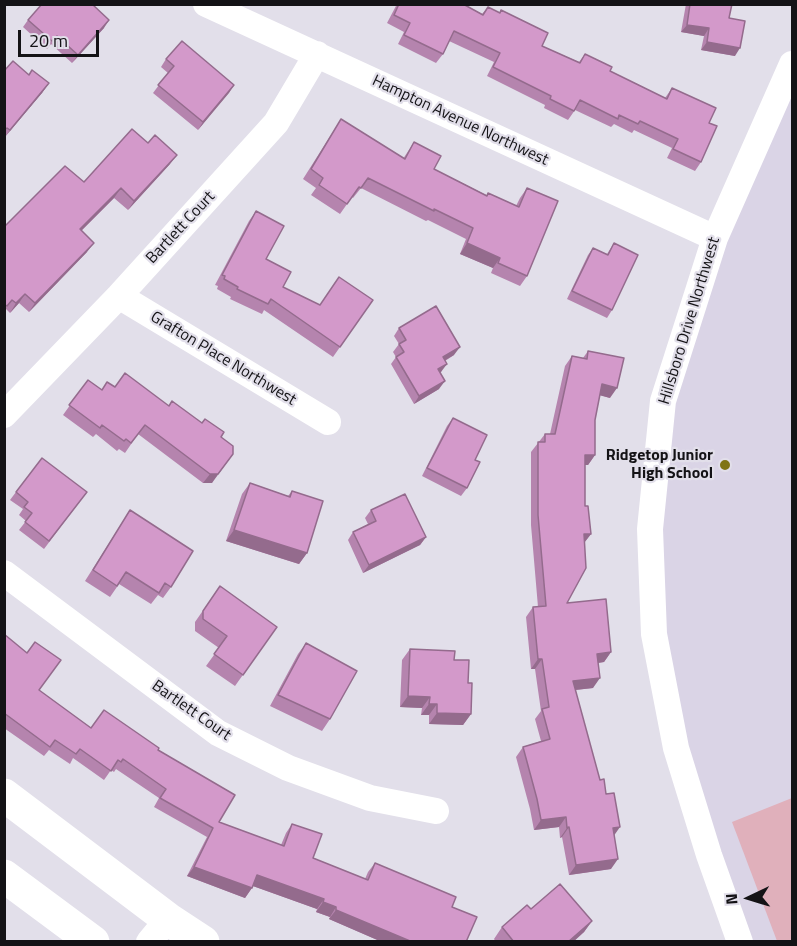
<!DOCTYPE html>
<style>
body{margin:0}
#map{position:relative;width:797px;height:946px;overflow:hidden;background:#e2dfea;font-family:"Titillium Web",sans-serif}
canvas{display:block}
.frame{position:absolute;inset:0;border:6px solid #141316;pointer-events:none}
.north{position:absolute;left:719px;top:868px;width:60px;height:60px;-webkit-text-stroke:4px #e2dfea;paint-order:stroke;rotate:266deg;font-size:16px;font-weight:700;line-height:24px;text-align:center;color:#141316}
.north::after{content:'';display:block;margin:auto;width:21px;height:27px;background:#141316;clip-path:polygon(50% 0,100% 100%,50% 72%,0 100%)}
.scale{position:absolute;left:18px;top:30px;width:81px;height:27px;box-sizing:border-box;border:3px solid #141316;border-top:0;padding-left:8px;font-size:18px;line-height:21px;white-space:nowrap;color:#141316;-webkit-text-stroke:4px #e2dfea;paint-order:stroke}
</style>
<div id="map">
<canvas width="797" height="946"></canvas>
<div class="frame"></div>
<div class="north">N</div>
<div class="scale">20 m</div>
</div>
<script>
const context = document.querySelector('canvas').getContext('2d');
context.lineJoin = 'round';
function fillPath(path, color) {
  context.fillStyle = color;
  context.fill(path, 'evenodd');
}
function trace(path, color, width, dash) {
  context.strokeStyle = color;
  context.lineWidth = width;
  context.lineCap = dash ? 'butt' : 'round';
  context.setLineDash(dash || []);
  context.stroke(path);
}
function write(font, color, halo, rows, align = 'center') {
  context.font = font + ' "Titillium Web",sans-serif';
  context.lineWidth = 4.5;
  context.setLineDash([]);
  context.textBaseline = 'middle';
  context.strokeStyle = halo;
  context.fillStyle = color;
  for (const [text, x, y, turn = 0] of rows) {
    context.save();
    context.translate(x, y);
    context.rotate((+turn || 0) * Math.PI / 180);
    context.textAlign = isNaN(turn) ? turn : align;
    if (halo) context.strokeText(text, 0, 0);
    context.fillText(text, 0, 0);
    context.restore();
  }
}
const built = new Path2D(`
 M792,64V941L740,942L654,634L663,401Z`);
const green = new Path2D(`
 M792,798V941H777L732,822Z`);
const street = new Path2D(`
 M206,4L715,238
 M119,296L328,422
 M4,415L119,296L276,123L317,54
 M4,573L218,733L288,768L370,798L436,811
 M149,942L168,919
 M740,942L709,855L676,748L654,634L650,529L663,401L715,238L792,64`);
const secondary = new Path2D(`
 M4,795L168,919L203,942
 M4,876L93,942`);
const wall = new Path2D(`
 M397,4H463L482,14L488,7L542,46L579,62L585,54L610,71L665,98L672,88L709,123L701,162L695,171L667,158L672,148L634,130L632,133L614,124L611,127L575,110L568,120L544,108L545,105L487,76L494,62L449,41L443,54L436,63L398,44L404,32L387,23Z
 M686,4H732L729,18L735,56L701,50L704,36L681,32Z
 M28,20L104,28L72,63L51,44L47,49L23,27Z
 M166,59L234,85L198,130L153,93L168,73L161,67Z
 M4,71L29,75L49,83L42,93L4,138Z
 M341,119L403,159L414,142L434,169L486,195L516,206L520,198L527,188V276L520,286L491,273L493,268L460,254L466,239L428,220L426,221L361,188L353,198L352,197L340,214L311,195L316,188L303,179Z
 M170,164L128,210L114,198L81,231L87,252L29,312L19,303L10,313L6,309L4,310V227L84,182Z
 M256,211L266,259L283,287L320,305L373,300L333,357L264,310L262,314L230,299L231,297L217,289L218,286L215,285L249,221Z
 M614,243L612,310L607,318L567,299L588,255L593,248L607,254Z
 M399,328L454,355L445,361L441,372L440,373L439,389L414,404L391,364L396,357L393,352L399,344L394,336Z
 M588,351L610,398L600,395L595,420V455L588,465H585V506L591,534L584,543L567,603L611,652L604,662L598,663L593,688L575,690L614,835L611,869L569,875L562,837L560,838L559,827L534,830L530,809L516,757L523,747L541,741L535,719L541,711L535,669H531L526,617L533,607H538L531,525V452L545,434H550L565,366L572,356L583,358Z
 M88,380L102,390L115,387L169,406L221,437L212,483H203L138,434L125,453L119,449L117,451L96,434L93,437L63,415Z
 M453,418L467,488L461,496L422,476L447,426Z
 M250,483L288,496L292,491L307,553L299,564L226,541L242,494Z
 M16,492L81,500L44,549L19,530L26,521L19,515L23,509L10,500Z
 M130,510L171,587L163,598L158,595L151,604L119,584L110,597L85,581Z
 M371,510L426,537L420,545L363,573L348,540L353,532L368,524L365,518Z
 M220,586L277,627L235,686L206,666L219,648L195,631V622Z
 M4,634L39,690L91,728L158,750L219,822L281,845L286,833L292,824L313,858L365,879L368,872L375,863L452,907L466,942H382L329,919L330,917L316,912L317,909L253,886L245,898L187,876L207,837L154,807L159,798L116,769L114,772L111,770L104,780L73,758L70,764L49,750L44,756L4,728Z
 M306,643L330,719L322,731L270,706L298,654Z
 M410,649L454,660L468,683L471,714L463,725L429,724V715H421L422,708L400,707L402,660Z
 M531,909L592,921L584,932L573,942H496L494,939L502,927Z`);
const shadedWall = new Path2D(`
 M109,20L104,28L72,63L78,55Z
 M687,25L709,28L704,36L681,32Z
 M707,42L740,48L735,56L701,50Z
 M49,83L42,93L4,138L10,130Z
 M234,85L229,93L198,130L203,122Z
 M177,155L170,164L128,210L134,201Z
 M121,188L114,198L74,238L80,229Z
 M94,243L87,252L29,312L35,303Z
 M467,243L500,258L493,268L460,254Z
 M25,294L19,303L10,313L16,303Z
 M460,347L454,355L437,365L443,357Z
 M447,364L441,372L433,377L438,369Z
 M445,381L439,389L414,404L419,396Z
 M602,384L617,388L610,398L595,394Z
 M233,454L212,483H203L210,474Z
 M585,455H595L588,465H578Z
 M234,530L307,553L299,564L226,541Z
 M584,534H591L584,543Z
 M426,537L420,545L363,573L369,565Z
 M611,652L604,662L590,664L597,654Z
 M538,659H542L535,669H531Z
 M600,678L593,688L566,691L573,681Z
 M408,696L430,697L422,708L400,707Z
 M429,704H437L429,715H421Z
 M437,713L471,714L463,725L429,724Z
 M566,817L559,827L534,830L541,820Z
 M569,827L562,837L560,838L567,828Z
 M620,827L613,837V828Z
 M618,859L611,869L569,875L576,865Z
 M194,867L252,888L245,898L187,876Z
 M257,875L324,899L317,909L250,885Z
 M323,902L336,907L330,917L316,912Z
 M336,910L410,941L382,942L329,919Z
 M592,921L584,932L573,942H568Z`);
const building = new Path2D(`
 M42,4H92L109,20L78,55L57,36L52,41L28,20Z
 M399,4H463L483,15L488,7L500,13L501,10L548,33L542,46L580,63L585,54L612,67L610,71L667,99L672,88L716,108L709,123L717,126L701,162L673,149L678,139L640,121L638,124L619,115L618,119L580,100L574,111L550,99L551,96L493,67L500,53L454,31L443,54L404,35L410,23L394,15Z
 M690,4H732L729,18L745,21L740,48L707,42L709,28L687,25Z
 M182,41L234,85L203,122L158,85L174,66L166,59Z
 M13,61L29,75L32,70L49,83L10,130L7,128L4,130V71Z
 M341,119L405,159L414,142L441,156L434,169L487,196L488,193L519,207L527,188L558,201L527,276L498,263L500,258L467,243L473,228L434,209V211L368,178L361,188L359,187L347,204L319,185L323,178L311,169Z
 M132,129L148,143L155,135L177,155L134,201L121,188L80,229L94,243L35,303L25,294L16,303L12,300L7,306L4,304V227L65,166L84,182Z
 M256,211L284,226L266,259L291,272L283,287L320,305L339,277L373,300L340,347L271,299L268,304L237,289L238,287L224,279L225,276L222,275Z
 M614,243L638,255L612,310L572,291L593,248L608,255Z
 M436,306L460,347L443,357L447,364L438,369L445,381L419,396L396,357L404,352L399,344L406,340L399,328Z
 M588,351L624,358L617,388L602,384L595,420V455H585V506H588L591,534H584L586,568L567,603L606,599L611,652L597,654L600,678L573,681L600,780L604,779L606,794L614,793L620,827L613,828L618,859L576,865L569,827L567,828L566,817L541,820L537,799L523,747L550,739L542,709L549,707L542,659H538L533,607L546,606L538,515V442H545V434H555L572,356L587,359Z
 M125,373L169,406L172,401L202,423L205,419L224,432L221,437L233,446V454L218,474H210L145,425L131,443L126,439L124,441L102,425L100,428L69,405L88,380L102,390L107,382L115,387Z
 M453,418L487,435L475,460L480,462L467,488L427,468Z
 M42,458L87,492L49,541L25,522L32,513L24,507L28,502L16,492Z
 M250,483L290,497L292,491L323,501L307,553L234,530Z
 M405,494L426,537L369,565L353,532L376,521L371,510Z
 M130,510L193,551L171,587L165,583L159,593L126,572L117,586L93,570Z
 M220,586L277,627L243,675L214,654L227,636L203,619V611Z
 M4,634L27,653L35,642L61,660L39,690L91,728L104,710L159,748L158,750L235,795L219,822L284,846L292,824L322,834L313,858L368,880L375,863L456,897L452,907L477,917L466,942H409L410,941L336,910V907L323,902L324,899L257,875L252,888L194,867L213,828L160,798L166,789L123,759L121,762L118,760L111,771L80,749L76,754L55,740L50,747L4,713Z
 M306,643L357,671L330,719L278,695Z
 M410,649L455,651L454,660H469L468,683H472L471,714L437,713V704H429L430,697L408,696Z
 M560,884L592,921L568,942H514L502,927L527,905L531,909Z`);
const markers = [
 [725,465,6,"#807416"]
];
const streetNames = [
 ["Hampton Avenue Northwest",460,121,25],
 ["Bartlett Court",181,228,-47],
 ["Hillsboro Drive Northwest",690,321,-73],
 ["Grafton Place Northwest",223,359,31],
 ["Bartlett Court",191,711,35]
];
const poiNames = [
 ["Ridgetop Junior",713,456],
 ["High School",713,474]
];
fillPath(built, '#dad4e6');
fillPath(green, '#e0b0bb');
trace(street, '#fff', 26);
trace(secondary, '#fff', 33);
fillPath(wall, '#b584ae');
fillPath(shadedWall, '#946b8d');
fillPath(building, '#d399ca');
trace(building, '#946b8d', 1.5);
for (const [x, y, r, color] of markers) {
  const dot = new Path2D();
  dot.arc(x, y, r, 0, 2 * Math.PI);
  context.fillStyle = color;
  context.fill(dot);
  trace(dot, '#e2dfea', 2);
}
write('16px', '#141316', '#e2dfea', streetNames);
write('bold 16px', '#141316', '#e2dfea', poiNames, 'right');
</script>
